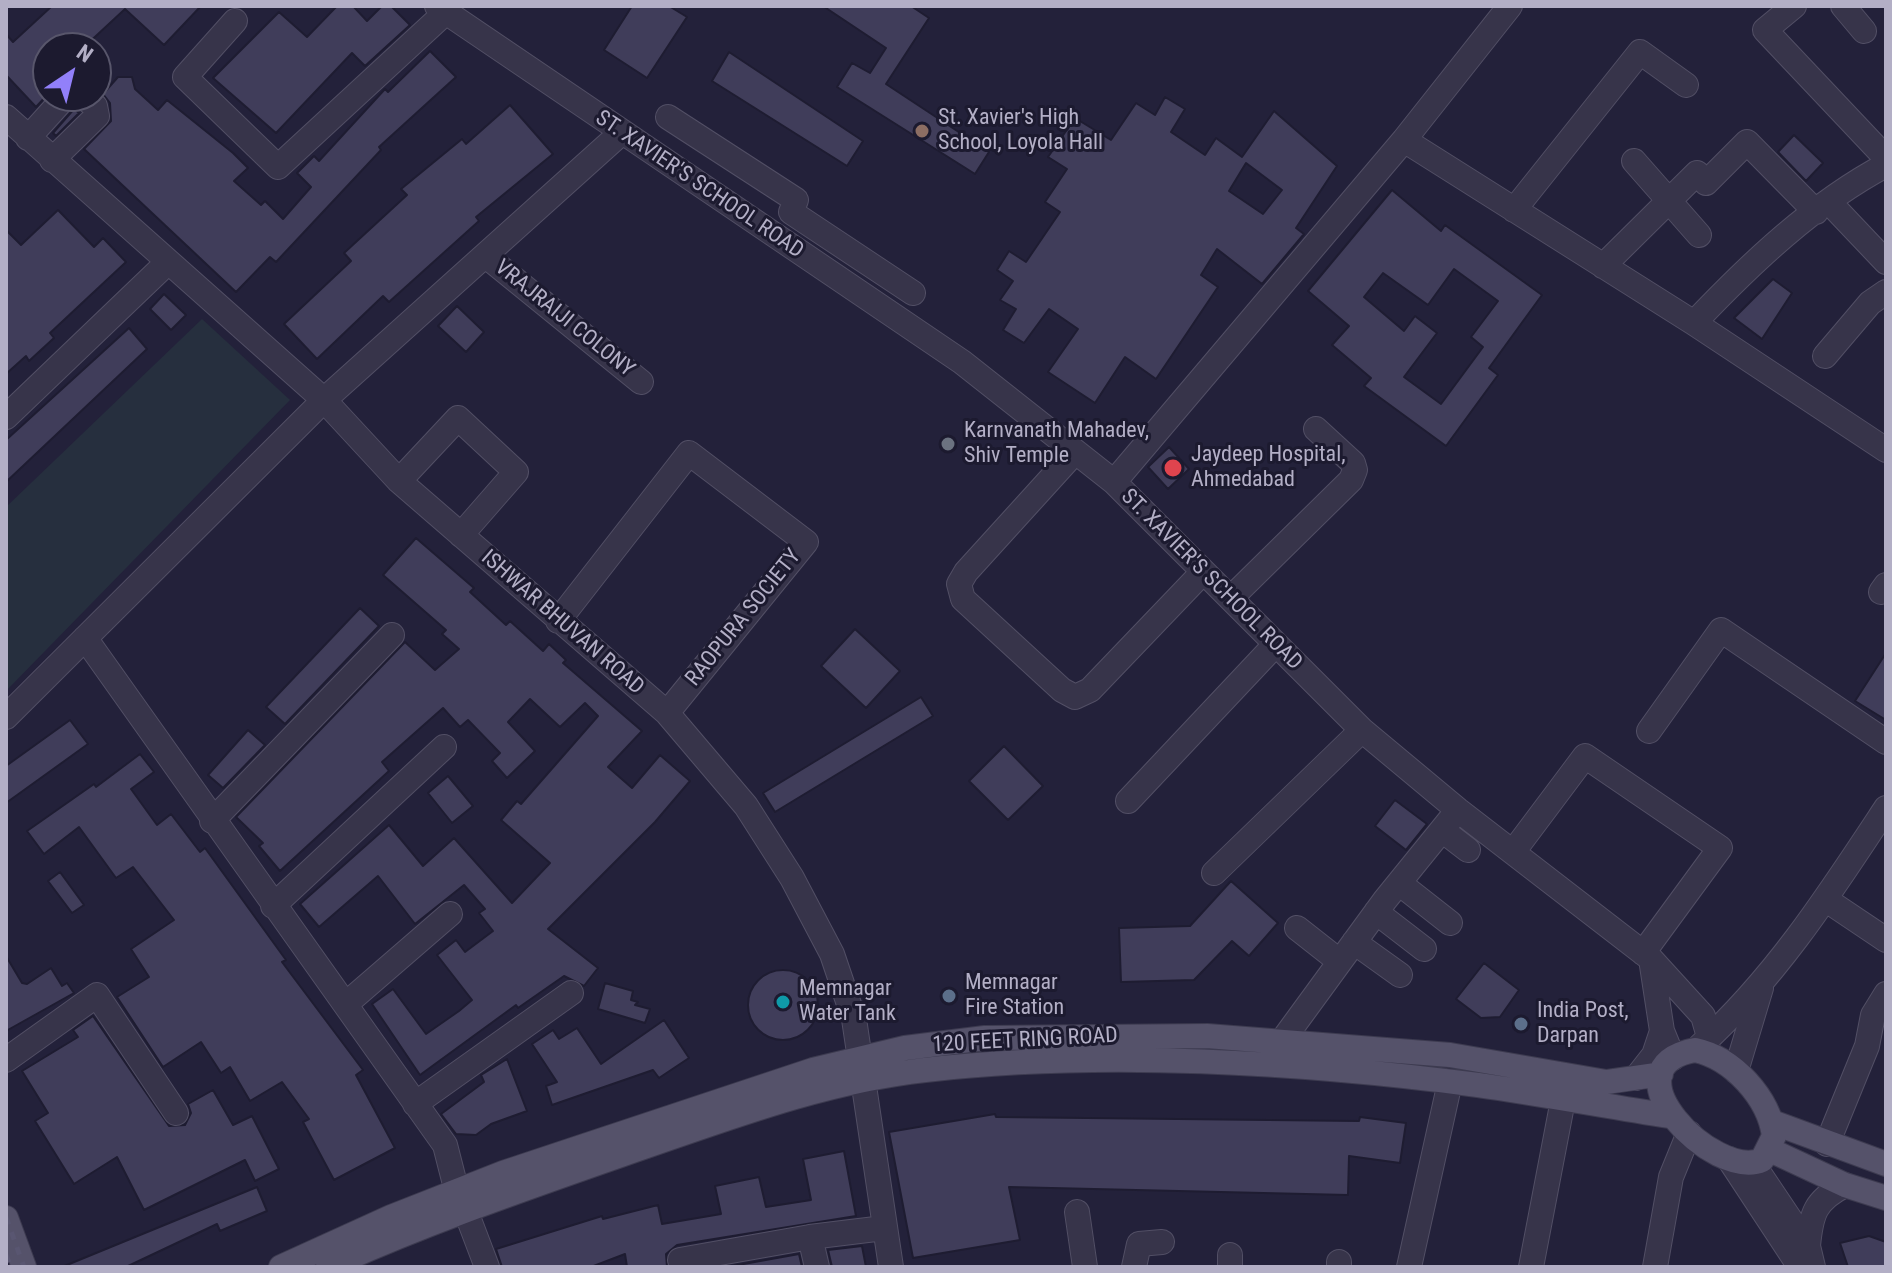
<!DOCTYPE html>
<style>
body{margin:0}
#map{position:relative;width:1892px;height:1273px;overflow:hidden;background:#23213a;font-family:"Roboto Condensed",sans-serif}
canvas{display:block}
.frame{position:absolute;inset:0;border:8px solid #b3afc6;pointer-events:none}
.north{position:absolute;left:32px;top:32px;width:80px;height:80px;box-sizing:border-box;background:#1c1a2f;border:2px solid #58566b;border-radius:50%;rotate:35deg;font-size:22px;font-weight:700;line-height:32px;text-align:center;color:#b3afc6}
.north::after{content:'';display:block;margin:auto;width:28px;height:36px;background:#9280fa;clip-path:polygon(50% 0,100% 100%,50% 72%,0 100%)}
</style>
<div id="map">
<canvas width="1892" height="1273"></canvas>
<div class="frame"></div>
<div class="north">N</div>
</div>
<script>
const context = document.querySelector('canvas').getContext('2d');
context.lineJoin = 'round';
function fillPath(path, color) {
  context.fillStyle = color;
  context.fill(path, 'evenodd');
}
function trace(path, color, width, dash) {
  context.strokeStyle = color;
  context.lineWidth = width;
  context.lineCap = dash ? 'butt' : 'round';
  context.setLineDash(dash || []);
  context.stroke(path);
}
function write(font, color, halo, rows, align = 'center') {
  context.font = font + ' "Roboto Condensed",sans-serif';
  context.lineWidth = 6;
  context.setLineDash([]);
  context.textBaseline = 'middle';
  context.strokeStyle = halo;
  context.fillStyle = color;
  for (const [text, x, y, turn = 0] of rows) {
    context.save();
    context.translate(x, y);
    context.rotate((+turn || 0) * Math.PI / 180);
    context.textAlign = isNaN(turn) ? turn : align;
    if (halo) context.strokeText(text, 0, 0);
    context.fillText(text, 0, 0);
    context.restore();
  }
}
const green = new Path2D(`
 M202,319L290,400L6,691V507Z`);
const building = new Path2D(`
 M52,6H201L164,45L125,9L83,48H48V94L36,107L6,75V34L13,42Z
 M337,6H353L367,21L382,6H391L410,25L365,66L352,53L276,133L213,78L279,12L307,37Z
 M632,6H669L687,17L647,78L604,50Z
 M823,6H911L929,18L886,84L989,152L975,174L837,87L852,63L870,73L886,48Z
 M430,51L456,77L379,147L381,150L276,262L270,257L236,292L84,149L111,121L110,103L103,94L118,77H132L135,89L158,110L167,100L233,153L248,168L234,181L261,205L265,201L283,219L311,187L297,173L314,156L319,161L385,89L388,92Z
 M729,52L863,141L847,166L712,81Z
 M1165,97L1185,109L1171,132L1205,155L1216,138L1242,157L1274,111L1337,166L1296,228L1304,234L1262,284L1217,249L1201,275L1218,287L1156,379L1125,357L1095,403L1048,372L1078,329L1049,309L1024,343L1003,330L1016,309L1000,300L1013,281L997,270L1009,251L1026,262L1060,212L1045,202L1067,169L1048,157L1075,118L1111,140L1136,103L1155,115ZM1246,163L1282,190L1263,214L1229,191Z
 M510,105L553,154L476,217L479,221L389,302L383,296L317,359L284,324L351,261L344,253L407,195L401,189L462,139L466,144Z
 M74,109L79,113L56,136L53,133Z
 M1794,135L1823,163L1806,181L1778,152Z
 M1392,190L1441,231L1445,225L1542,295L1489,368L1498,375L1446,446L1364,386L1371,378L1332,345L1349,326L1308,291ZM1454,269L1498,301L1471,337L1483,347L1441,404L1404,377L1437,333L1415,316L1404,331L1364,297L1383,273L1428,305Z
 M58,210L94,247L103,238L126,262L50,333L54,338L29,361L26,356L6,374V230L21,245Z
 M1773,279L1792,293L1762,339L1734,318Z
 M164,294L186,315L171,330L150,309Z
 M457,306L484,332L466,352L438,326Z
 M129,328L147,349L6,482V440Z
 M1169,447L1189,469L1168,489L1148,467Z
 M416,538L474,588L470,592L506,625L510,621L543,651L549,644L566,660L563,663L642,731L608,767L632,788L660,755L690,781L655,822L548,929L598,968L584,986L564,976L518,1008L516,1005L420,1075L372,1004L393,989L426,1034L459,1011L472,1000L437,955L456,940L465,952L493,931L479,913L485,909L464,885L415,924L378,876L319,927L300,904L389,825L423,866L454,838L512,903L550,863L501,820L517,801L521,804L598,716L585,703L560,727L530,699L508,722L535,751L507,778L492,761L500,753L468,720L460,727L443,708L382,762L389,771L280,871L259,846L263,843L236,817L405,642L435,670L459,649L442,634L446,630L383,575Z
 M360,608L379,626L285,724L266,707Z
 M855,629L900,671L866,708L821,666Z
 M1886,653V720L1855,701Z
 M921,697L933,716L775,812L763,793Z
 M70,720L88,744L6,803V766Z
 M248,730L265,745L223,788L208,775Z
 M1004,746L1043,786L1008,820L969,781Z
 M140,754L154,772L131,789L157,825L171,814L200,852L205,848L286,960L282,962L363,1070L356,1075L395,1148L334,1180L303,1122L309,1119L282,1082L250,1101L230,1067L221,1073L201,1042L163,1067L117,997L149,977L131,949L174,920L133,867L116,878L79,827L44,854L27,831L94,784L96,787Z
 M448,776L473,806L452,823L428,793Z
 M1395,800L1427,824L1406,850L1375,826Z
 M60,872L84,905L72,913L48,881Z
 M1231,881L1278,923L1249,956L1232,941L1194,980L1121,982L1119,928L1190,926Z
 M6,956L22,983L27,984L51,968L62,986L67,983L74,993L6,1031Z
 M1484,963L1519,990L1500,1017L1481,1018L1456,999Z
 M748 1005a35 35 0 1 1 70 0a35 35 0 1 1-70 0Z
 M605,983L633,991L631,1000L638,1002L635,1005L650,1009L645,1023L598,1009Z
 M93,1016L169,1126L185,1125L191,1113L188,1104L213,1090L233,1125L252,1116L279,1169L255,1181L245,1160L144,1210L117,1157L74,1184L35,1121L48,1113L22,1071L78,1037L73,1030Z
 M664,1020L689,1058L659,1078L653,1070L552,1105L546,1086L557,1082L532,1044L553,1030L559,1039L577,1028L601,1064Z
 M507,1059L527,1111L491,1124L476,1135L456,1134L441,1114L484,1082L481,1075Z
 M995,1114L996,1117L1359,1121L1360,1117L1406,1123L1400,1163L1349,1156L1348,1195L1009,1187L1020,1240L913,1258L889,1132Z
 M844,1151L856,1216L677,1245L666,1254L667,1267H627L625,1254L591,1267H502L496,1249L602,1216L603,1219L658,1205L662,1224L721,1214L715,1186L759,1177L766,1207L811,1200L803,1159Z
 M257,1187L267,1211L220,1231L217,1224L126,1267H62Z
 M1869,1236L1886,1242V1267H1848L1840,1243Z
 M862,1246L866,1267H832L828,1250Z
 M799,1254L802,1267H727Z`);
const minor = new Path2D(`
 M437,6L962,362L1114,482L1362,730L1458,810L1651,959L1703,1016L1709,1037
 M1794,6L1765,30L1886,158
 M1843,6L1864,31
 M235,21L185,77L278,167L446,12
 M6,117L324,400L399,481L667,713L746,806L792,878L832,954L854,1019L891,1267
 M668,117L796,200L791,212L913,293
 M28,138L66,96
 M1404,140L1694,323L1886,450
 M52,160L97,116L95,106L82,96
 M1634,161L1699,235
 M1829,202L1886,262
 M1514,210L1640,52L1686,85
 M486,256L641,382
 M1603,266L1697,173L1706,183L1747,142L1816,212
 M1694,323C1750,264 1814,203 1886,165
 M1825,356L1870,303L1886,292
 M6,417L168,262
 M1075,452L966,572L959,584L963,599L1062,690L1075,697L1090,690L1203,572
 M399,481L458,418L516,472L461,535
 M1114,482L1404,140L1510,6
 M1881,592L1886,585
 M1231,598L1351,480L1355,470L1353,463L1316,429
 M558,621L689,453L806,542L667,713
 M85,638L445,1145L457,1192
 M6,717L324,400L621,133
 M1649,731L1721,630L1886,742
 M1128,801L1274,646
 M212,821L392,635
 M1442,830L1468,850
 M1513,852L1585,756L1720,848L1643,953
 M1214,873L1362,730
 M1399,883L1450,923
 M1825,899L1886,940
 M273,906L444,747
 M1376,912L1424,949
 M1297,928L1339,961
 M1354,942L1400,975
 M1651,959L1662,1031L1673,1058
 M346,1004L450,914
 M1282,1041L1385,900L1458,810
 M1700,1046C1776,977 1830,893 1886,808
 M6,1060L97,995L176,1113
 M1736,1071L1761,988
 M1636,1078L1654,1055L1662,1031
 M415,1104L571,993
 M1827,1144L1867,1046L1873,1015L1886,994
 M1729,1159L1800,1267
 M1753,1164L1808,1246L1813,1267
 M465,1209L487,1267
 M1077,1212L1085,1267
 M1808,1246C1811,1214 1815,1200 1845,1185
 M680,1260L810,1237
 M817,1267L810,1237L884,1228
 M1134,1267L1139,1244L1162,1242
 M1230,1267V1255
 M1339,1267V1262
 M1409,1267L1450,1082
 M1531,1267L1563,1100
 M1655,1267L1671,1177L1689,1133`);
const major = new Path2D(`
 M1695,1050C1733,1058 1769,1098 1774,1136L1762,1160C1714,1181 1602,1067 1695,1050Z
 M1772,1122L1886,1164
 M1770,1150L1845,1185L1886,1198
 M6,1218L24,1267
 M281,1267L391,1217L503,1173L813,1070L905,1048L985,1038L1207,1036L1450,1055L1606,1082L1661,1074
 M328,1267C429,1221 533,1186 638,1149C731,1117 826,1081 925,1070C1101,1050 1302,1062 1478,1085C1542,1094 1605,1106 1669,1116`);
const rail = new Path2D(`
 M6,1217L24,1267
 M6,1255L11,1267`);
const markers = [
 [922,131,8,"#8d6e63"],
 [948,444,8,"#6b7280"],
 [1173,468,10,"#e0444e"],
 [949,996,8,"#5c6f8a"],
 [783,1002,8,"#0f9aa8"],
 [1521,1024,8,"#5c6f8a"]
];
const poiNames = [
 ["St. Xavier's High",938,118],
 ["School, Loyola Hall",938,143],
 ["Karnvanath Mahadev,",964,431],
 ["Shiv Temple",964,456],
 ["Jaydeep Hospital,",1191,455],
 ["Ahmedabad",1191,480],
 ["Memnagar",965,983],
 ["Fire Station",965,1008],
 ["Memnagar",799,989],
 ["Water Tank",799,1014],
 ["India Post,",1537,1011],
 ["Darpan",1537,1036]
];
const streetNames = [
 ["ST. XAVIER'S SCHOOL ROAD",699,185,34],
 ["VRAJRAIJI COLONY",564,319,39],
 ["ST. XAVIER'S SCHOOL ROAD",1211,580,45],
 ["RAOPURA SOCIETY",744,618,-51],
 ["ISHWAR BHUVAN ROAD",562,623,41],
 ["120 FEET RING ROAD",1025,1041,-3]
];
fillPath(green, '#262f3e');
fillPath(building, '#403d5a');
trace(building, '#1e1c31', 2);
trace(minor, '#524f65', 26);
trace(major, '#3d3b50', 26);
trace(minor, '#37344a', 24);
trace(major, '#55526a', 24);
trace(rail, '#595671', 5, [8, 8]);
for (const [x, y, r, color] of markers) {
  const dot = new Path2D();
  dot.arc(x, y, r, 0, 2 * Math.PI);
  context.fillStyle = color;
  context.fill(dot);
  trace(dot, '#1c1a2f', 3);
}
write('22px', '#b3afc6', '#1c1a2f', poiNames, 'left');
write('22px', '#b3afc6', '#1c1a2f', streetNames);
</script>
